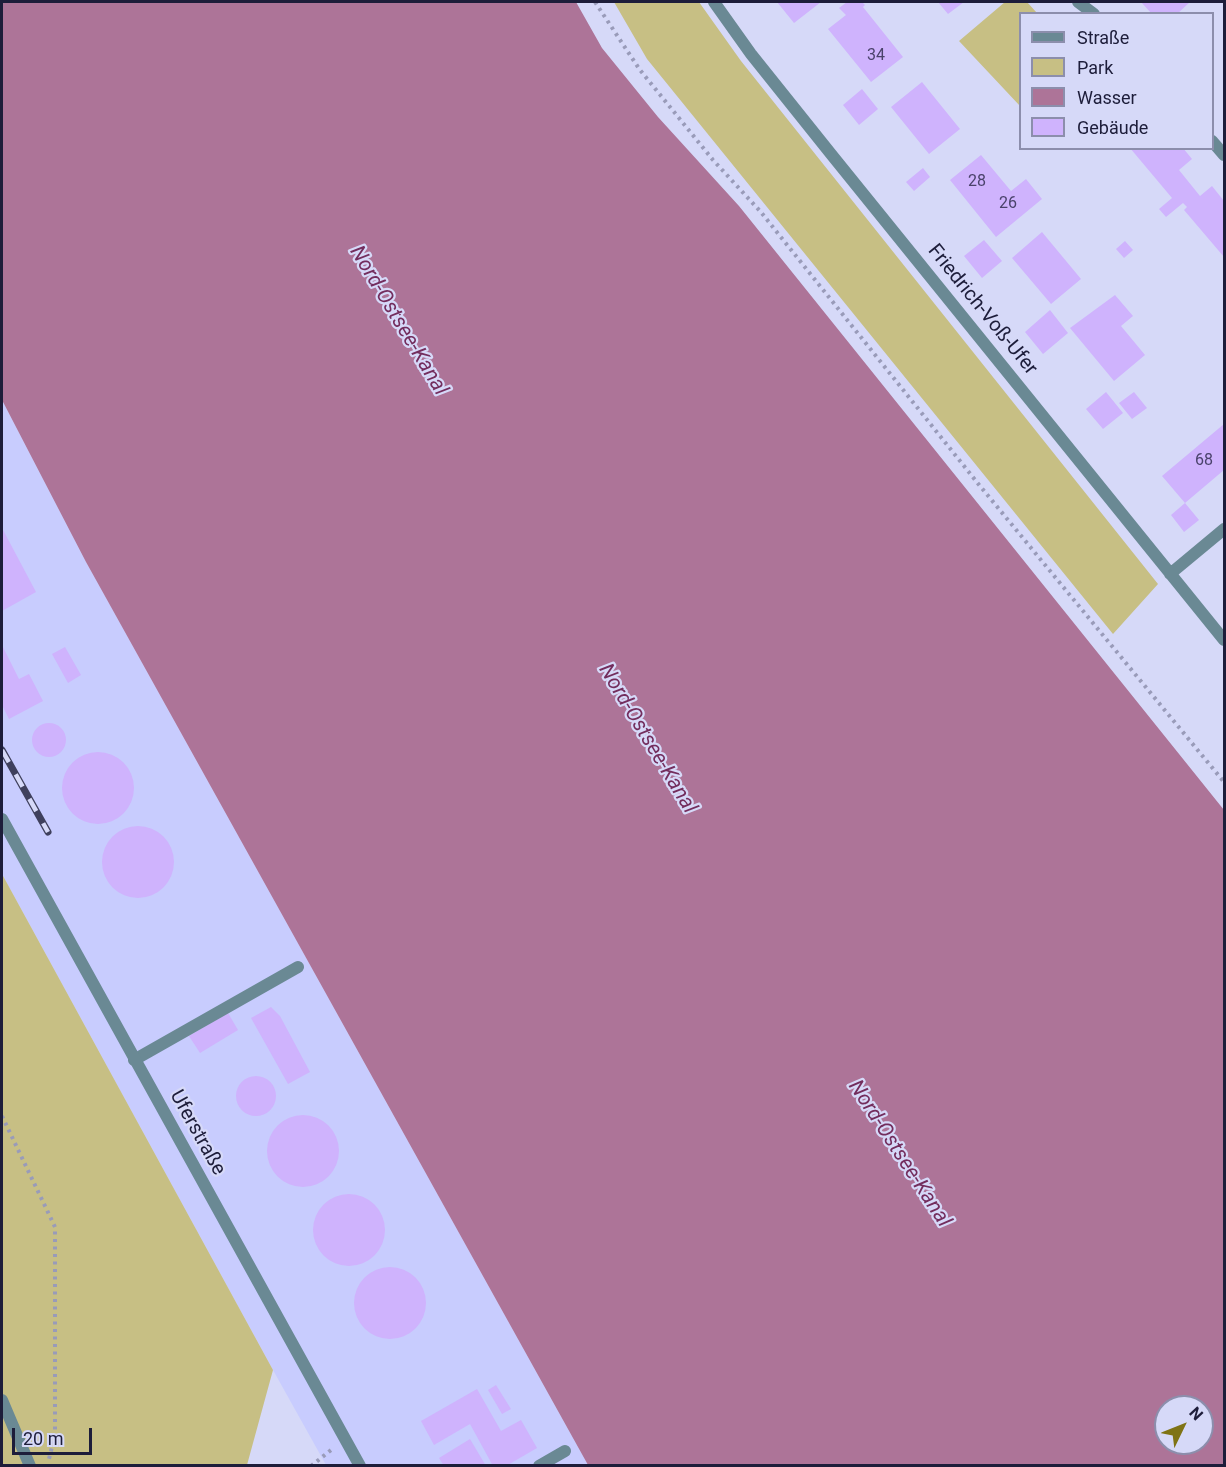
<!DOCTYPE html>
<meta charset="utf-8">
<style>
body{margin:0}
#map{position:relative;width:1226px;height:1467px;overflow:hidden;background:#d6d9f8;font-family:Roboto,sans-serif}
canvas{display:block}
.frame{position:absolute;inset:0;border:3px solid #1d1d3a;pointer-events:none}
.legend{position:absolute;left:1019px;top:12px;width:195px;height:138px;box-sizing:border-box;background:#d6d9f8;border:2px solid #8c8eac;margin:0;padding:8px 10px;list-style:none;font-size:18px;color:#1d1d3a}
.legend li{display:flex;align-items:center;gap:12px;height:30px}
.legend b{width:30px;border:2px solid #8c8eac}
.north{position:absolute;left:1154px;top:1395px;width:60px;height:60px;box-sizing:border-box;background:#d6d9f8;border:2px solid #8c8eac;border-radius:50%;rotate:47deg;font-size:16px;font-weight:700;line-height:24px;text-align:center;color:#1d1d3a}
.north::after{content:'';display:block;margin:auto;width:21px;height:27px;background:#7f7315;clip-path:polygon(50% 0,100% 100%,50% 72%,0 100%)}
.scale{position:absolute;left:12px;top:1428px;width:80px;height:27px;box-sizing:border-box;border:3px solid #1d1d3a;border-top:0;padding-left:8px;font-size:18px;line-height:21px;white-space:nowrap;color:#1d1d3a;-webkit-text-stroke:4px #d6d9f8;paint-order:stroke}
</style>
<div id="map">
<canvas width="1226" height="1467"></canvas>
<div class="frame"></div>
<ul class="legend">
<li><b style="height:8px;background:#6a8994"></b>Straße</li>
<li><b style="height:16px;background:#c7bf84"></b>Park</li>
<li><b style="height:16px;background:#ad7498"></b>Wasser</li>
<li><b style="height:16px;background:#cfb3fd"></b>Gebäude</li>
</ul>
<div class="north">N</div>
<div class="scale">20 m</div>
</div>
<script>
const context = document.querySelector('canvas').getContext('2d');
context.lineJoin = 'round';
function fillPath(path, color) {
  context.fillStyle = color;
  context.fill(path, 'evenodd');
}
function trace(path, color, width, dash) {
  context.strokeStyle = color;
  context.lineWidth = width;
  context.lineCap = dash ? 'butt' : 'round';
  context.setLineDash(dash || []);
  context.stroke(path);
}
function write(font, color, halo, rows, align = 'center') {
  context.font = font + ' Roboto,sans-serif';
  context.lineWidth = 4.5;
  context.setLineDash([]);
  context.textBaseline = 'middle';
  context.strokeStyle = halo;
  context.fillStyle = color;
  for (const [text, x, y, turn = 0] of rows) {
    context.save();
    context.translate(x, y);
    context.rotate((+turn || 0) * Math.PI / 180);
    context.textAlign = isNaN(turn) ? turn : align;
    if (halo) context.strokeText(text, 0, 0);
    context.fillText(text, 0, 0);
    context.restore();
  }
}
const built = new Path2D(`
 M2,400L86,562L588,1465H326L273,1370L2,874Z`);
const green = new Path2D(`
 M614,2H699L741,61L1158,584L1113,634L647,59Z
 M1005,2H1027L1037,13L1020,14V106L959,41Z
 M2,874L273,1370L247,1465H2Z`);
const water = new Path2D(`
 M2,2H576L602,48L658,117L739,206L1224,810V1465H588L86,562L2,400ZM1166,1407H1202V1443H1166Z`);
const building = new Path2D(`
 M777,2H821L794,23Z
 M847,2H862L865,5L863,7L903,57L871,82L828,29L846,15L839,8Z
 M938,2H964L948,14Z
 M1141,2H1190L1177,14H1152Z
 M922,82L960,129L929,154L891,107Z
 M862,89L878,109L859,125L843,105Z
 M1130,148H1183L1192,159L1179,170L1200,196L1212,186L1224,201V257L1184,210L1187,207L1183,203L1166,217L1159,209L1172,198Z
 M981,155L1011,191L1026,179L1042,199L996,237L950,180Z
 M923,168L930,177L914,191L906,182Z
 M1042,232L1081,279L1051,304L1012,258Z
 M984,240L1002,261L982,278L964,256Z
 M1125,241L1133,250L1124,258L1116,249Z
 M1115,295L1133,316L1121,326L1145,355L1114,381L1070,328Z
 M1050,310L1068,333L1043,354L1025,332Z
 M1106,392L1123,413L1103,429L1086,409Z
 M1134,392L1147,408L1132,419L1119,403Z
 M1224,424V470L1185,503L1162,476Z
 M1185,503L1199,520L1184,532L1171,515Z
 M2,528L36,592L2,611Z
 M2,645L19,679L29,674L43,701L9,719L2,705Z
 M65,647L81,675L68,683L52,654Z
 M32 740a17 17 0 1 1 34 0a17 17 0 1 1-34 0Z
 M62 788a36 36 0 1 1 72 0a36 36 0 1 1-72 0Z
 M102 862a36 36 0 1 1 72 0a36 36 0 1 1-72 0Z
 M271,1007L280,1016L310,1072L288,1084L251,1018Z
 M228,1013L238,1030L200,1053L189,1036Z
 M236 1096a20 20 0 1 1 40 0a20 20 0 1 1-40 0Z
 M267 1151a36 36 0 1 1 72 0a36 36 0 1 1-72 0Z
 M313 1230a36 36 0 1 1 72 0a36 36 0 1 1-72 0Z
 M354 1303a36 36 0 1 1 72 0a36 36 0 1 1-72 0Z
 M496,1385L511,1409L502,1414L488,1390Z
 M477,1389L501,1431L521,1420L537,1448L506,1466H493L470,1424L434,1445L421,1421Z
 M470,1439L486,1466H444L439,1458Z`);
const path = new Path2D(`
 M595,2L640,70L713,160L760,211L980,486L1224,782
 M2,1116L55,1227V1435L49,1459
 M311,1466L331,1450`);
const service = new Path2D(`
 M134,1060L298,967
 M2,1400L30,1466
 M539,1466L565,1451`);
const minor = new Path2D(`
 M714,2L751,54L831,154L1224,640
 M1078,2L1094,14
 M1212,141L1224,155
 M1170,574L1224,529`);
const tertiary = new Path2D(`
 M2,819L360,1466`);
const rail = new Path2D(`
 M2,750L48,832`);
const numberNames = [
 ["34",876,56],
 ["28",977,182],
 ["26",1008,204],
 ["68",1204,461]
];
const streetNames = [
 ["Friedrich-Voß-Ufer",982,310,51],
 ["Uferstraße",197,1133,61]
];
const waterNames = [
 ["Nord-Ostsee-Kanal",398,321,59],
 ["Nord-Ostsee-Kanal",647,739,59],
 ["Nord-Ostsee-Kanal",899,1154,57]
];
fillPath(built, '#c8ccfe');
fillPath(green, '#c7bf84');
fillPath(water, '#ad7498');
fillPath(building, '#cfb3fd');
trace(path, '#999bb9', 4, [3, 4.5]);
trace(service, '#6a8994', 12);
trace(minor, '#6a8994', 12);
trace(tertiary, '#6a8994', 12);
trace(rail, '#3f405d', 7);
trace(rail, '#d6d9f8', 4.5, [14]);
write('16px', '#4a426b', null, numberNames);
write('20px', '#1d1d3a', '#d6d9f8', streetNames);
write('italic 21px', '#732d5d', '#d6d9f8', waterNames);
</script>
